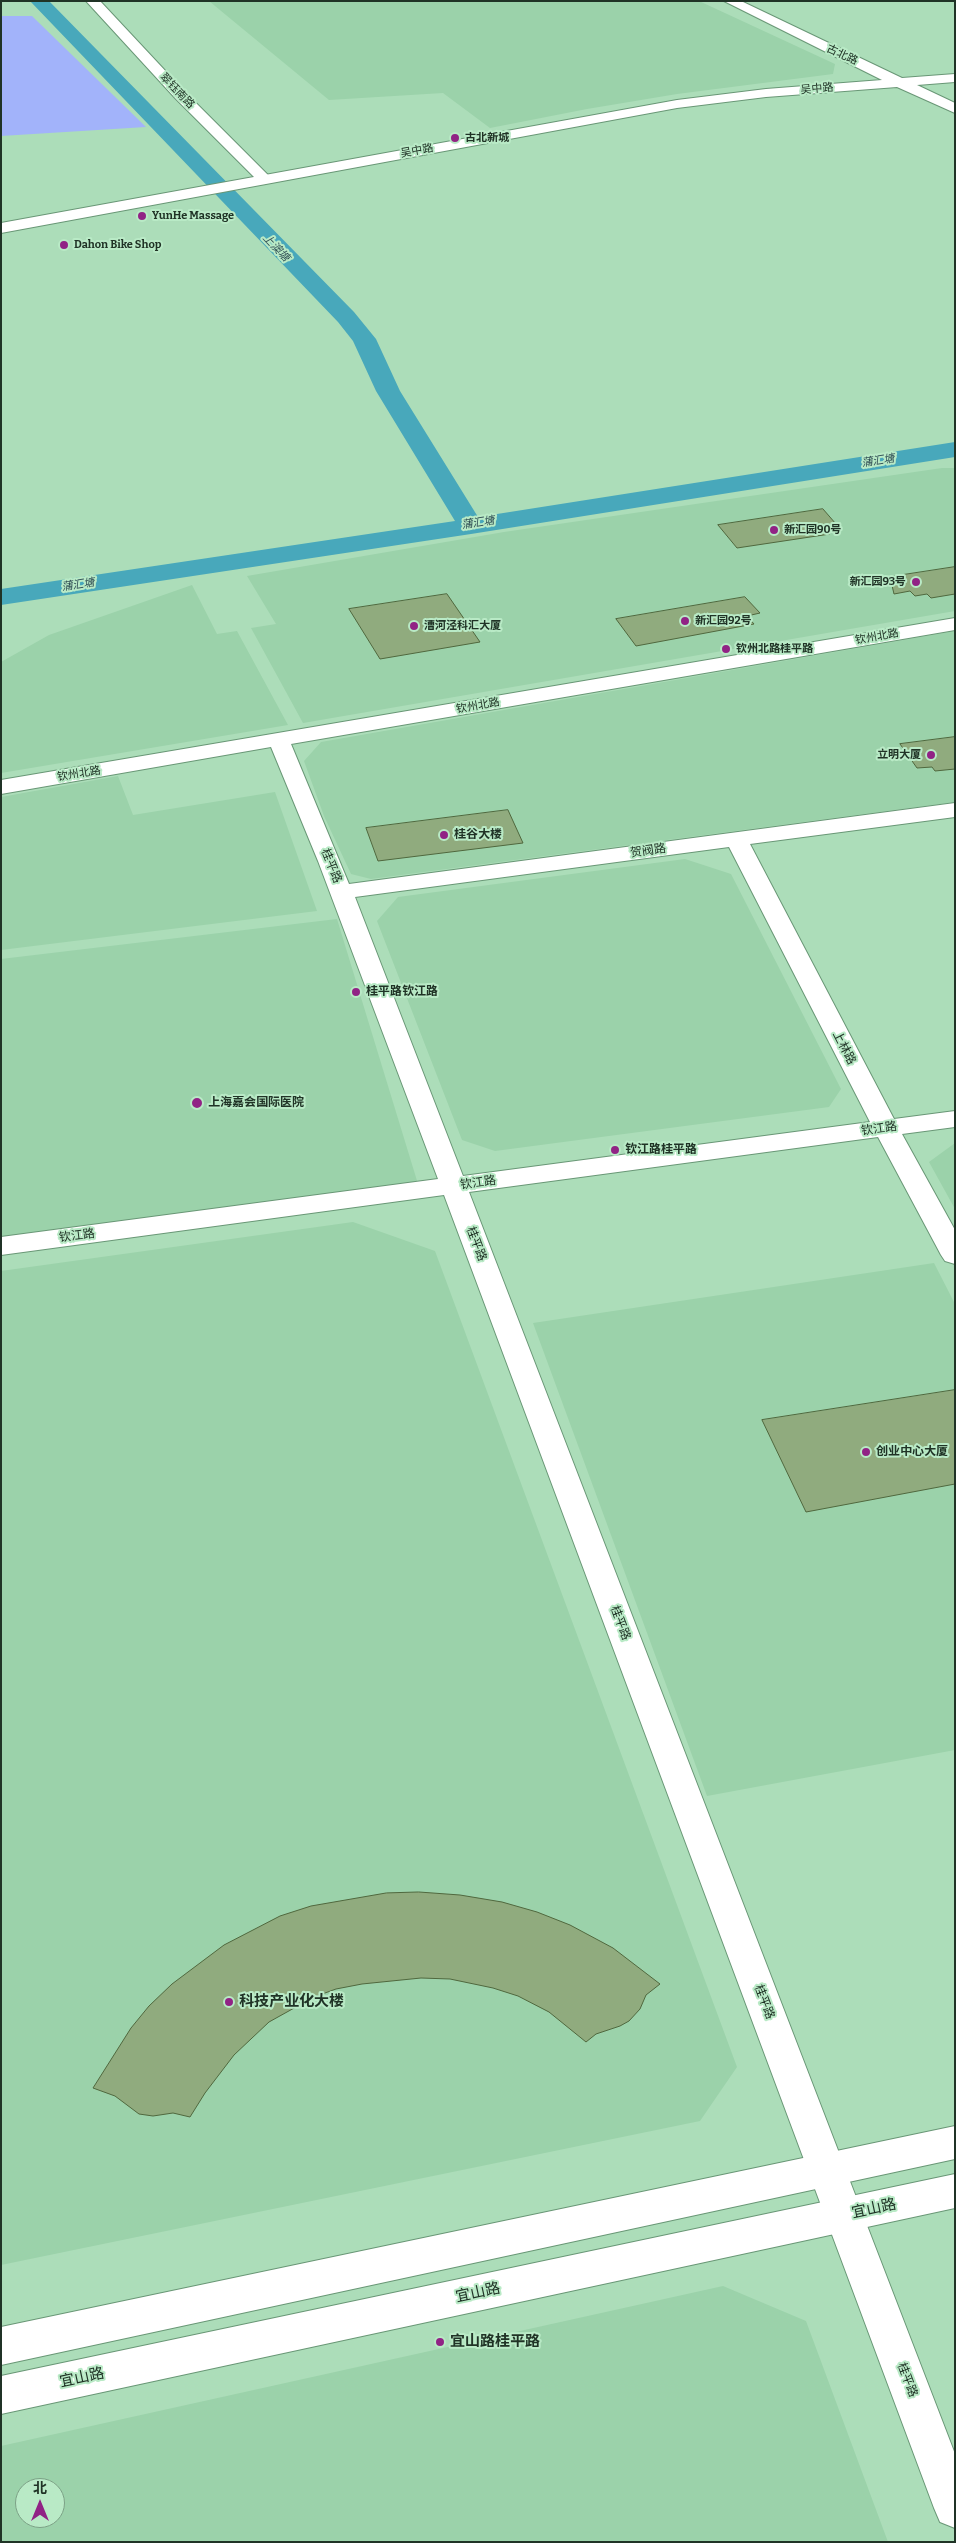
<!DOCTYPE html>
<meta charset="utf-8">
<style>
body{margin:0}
#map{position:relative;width:956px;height:2543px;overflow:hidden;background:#acddb9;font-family:Bitter,"Noto Sans SC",serif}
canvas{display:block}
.frame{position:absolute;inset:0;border:2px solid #203326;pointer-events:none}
.north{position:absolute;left:15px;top:2478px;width:50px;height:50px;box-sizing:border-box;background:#b9eac6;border:1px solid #7ca186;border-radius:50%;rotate:0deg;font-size:14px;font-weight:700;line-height:20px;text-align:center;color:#203326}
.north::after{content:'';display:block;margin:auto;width:18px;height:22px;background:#912385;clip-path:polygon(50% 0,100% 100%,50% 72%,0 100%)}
</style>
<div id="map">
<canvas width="956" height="2543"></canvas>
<div class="frame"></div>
<div class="north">北</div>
</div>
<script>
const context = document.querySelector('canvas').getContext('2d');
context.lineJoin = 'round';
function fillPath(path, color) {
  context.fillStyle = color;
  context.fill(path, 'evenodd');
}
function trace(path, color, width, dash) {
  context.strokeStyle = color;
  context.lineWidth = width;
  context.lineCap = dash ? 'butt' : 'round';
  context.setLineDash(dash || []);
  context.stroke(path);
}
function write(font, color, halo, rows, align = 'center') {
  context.font = font + ' Bitter,"Noto Sans SC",serif';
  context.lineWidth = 4;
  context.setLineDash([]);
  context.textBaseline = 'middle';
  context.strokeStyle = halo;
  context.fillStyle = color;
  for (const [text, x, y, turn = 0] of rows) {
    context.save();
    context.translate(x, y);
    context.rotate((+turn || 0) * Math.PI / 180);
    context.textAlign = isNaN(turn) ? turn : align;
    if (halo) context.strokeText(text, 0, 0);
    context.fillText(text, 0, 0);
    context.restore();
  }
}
const built = new Path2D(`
 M209,1H699L835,64L833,74L677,94L587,109L490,128L443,93L329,100Z
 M942,468H955V611L303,723L251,628L276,624L247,576L504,532Z
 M192,585L217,634L237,631L288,725L1,773V662L49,635Z
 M955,631V802L371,879L351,874L324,816L304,761L321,742Z
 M118,776L133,815L275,792L317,911L1,950V797Z
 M685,859L731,874L841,1089L829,1107L495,1151L462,1140L377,921L398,897Z
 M337,919L418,1184L1,1240V959Z
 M955,1143V1209L929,1162Z
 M353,1222L435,1251L737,2067L700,2121L1,2265V1271Z
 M934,1263L955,1304V1750L707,1796L533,1323Z
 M723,2286L806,2321L888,2542H1V2446ZM25,2488H55V2518H25Z`);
const green = new Path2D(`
 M1,16H32L146,127L1,136Z`);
const river = new Path2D(`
 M30,1H49L354,312L376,339L400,391L478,517L955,442V457L471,534L1,605V589L455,521L376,391L353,341L338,322Z`);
const building = new Path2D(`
 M823,509L836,524L823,526L830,534L737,548L718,525Z
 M955,567V594L931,598L927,594L915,596L910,591L894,594L890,577Z
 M447,594L480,642L380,659L349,609Z
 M745,597L760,613L747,616L754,624L636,646L616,619Z
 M955,737V769L935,771L932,767L917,768L900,744Z
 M508,810L523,843L378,861L366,828Z
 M955,1390V1484L806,1512L762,1420Z
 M419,1892L460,1895L502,1902L537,1912L570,1925L613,1948L660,1984L646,1995L640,2009L629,2021L620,2026L596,2034L586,2042L549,2012L518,1996L493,1988L450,1979L421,1978L362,1984L336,1989L314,1997L269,2022L234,2055L205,2093L190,2117L173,2113L153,2116L139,2114L115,2096L93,2088L131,2028L149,2006L172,1984L224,1945L280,1916L311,1906L386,1893Z`);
const minor = new Path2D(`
 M86,1H100L186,93L272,179L269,182H259L176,99Z
 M955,618V630L291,744L349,884L955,803V817L750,844L894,1119L955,1111V1127L902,1134L955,1230V1264L945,1261L941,1255L878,1137L469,1192L955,2454V2528L940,2522L934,2508L444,1195L1,1255V1237L438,1179L318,861L271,747L1,794V780ZM729,847L870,1122L463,1176L355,897Z`);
const major = new Path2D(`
 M724,1H741L902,78L955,74V82L917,85L955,103V113L897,87L766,97L677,108L1,233V223L677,100L766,89L882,80Z
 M955,2126V2159L1,2365V2327Z
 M955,2174V2208L1,2414V2376Z`);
const markers = [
 [455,138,5,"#912385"],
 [142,216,5,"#912385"],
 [64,245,5,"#912385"],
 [774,530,5,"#912385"],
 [916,582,5,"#912385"],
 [685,621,5,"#912385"],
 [414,626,5,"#912385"],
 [726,649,5,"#912385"],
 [931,755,5,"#912385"],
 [444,835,5,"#912385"],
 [356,992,5,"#912385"],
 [197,1103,6,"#912385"],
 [615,1150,5,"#912385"],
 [866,1452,5,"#912385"],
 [229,2002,5,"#912385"],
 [440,2342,5,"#912385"]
];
const farStreetnames = [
 ["古北路",842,55,25],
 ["吴中路",817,89,-5],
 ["翠钰南路",177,91,46],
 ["吴中路",417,151,-10],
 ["钦州北路",877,637,-10],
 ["钦州北路",478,706,-10],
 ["钦州北路",79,774,-9]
];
const farPoinames = [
 ["古北新城",465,138],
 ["YunHe Massage",152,216],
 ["Dahon Bike Shop",74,245],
 ["新汇园90号",784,530],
 ["新汇园93号",906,582,"right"],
 ["新汇园92号",695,621],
 ["漕河泾科汇大厦",424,626],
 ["钦州北路桂平路",736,649],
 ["立明大厦",921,755,"right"]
];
const farWaternames = [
 ["上澳塘",276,248,46],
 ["蒲汇塘",878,461,-9],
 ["蒲汇塘",478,523,-9],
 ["蒲汇塘",78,585,-9]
];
const poiNames = [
 ["桂谷大楼",454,835],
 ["桂平路钦江路",366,992],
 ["上海嘉会国际医院",208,1103],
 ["钦江路桂平路",625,1150],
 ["创业中心大厦",876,1452]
];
const streetNames = [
 ["贺阀路",648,851,-8],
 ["桂平路",331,866,68],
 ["上林路",844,1048,63],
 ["钦江路",879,1129,-8],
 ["钦江路",478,1183,-8],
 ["钦江路",77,1236,-7],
 ["桂平路",476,1244,69],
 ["桂平路",620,1623,69],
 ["桂平路",764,2002,69],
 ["桂平路",907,2380,69]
];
const nearPoinames = [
 ["科技产业化大楼",239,2002],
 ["宜山路桂平路",450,2342]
];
const nearStreetnames = [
 ["宜山路",874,2209,-12],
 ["宜山路",478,2293,-12],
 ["宜山路",82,2378,-12]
];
fillPath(built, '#9bd2aa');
fillPath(green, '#a2b3fa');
fillPath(river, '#48a8bb');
fillPath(building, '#90ab7e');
trace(building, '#50683e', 1);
trace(minor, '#699776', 2);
trace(major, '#699776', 2);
fillPath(minor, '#fff');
fillPath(major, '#fff');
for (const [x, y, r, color] of markers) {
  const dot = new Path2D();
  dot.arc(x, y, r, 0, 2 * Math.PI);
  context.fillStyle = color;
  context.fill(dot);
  trace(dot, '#b9eac6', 2);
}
write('11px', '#203326', '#b9eac6', farStreetnames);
write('bold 11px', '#203326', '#b9eac6', farPoinames, 'left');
write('italic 11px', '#325056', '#b9eac6', farWaternames);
write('bold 12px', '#203326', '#b9eac6', poiNames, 'left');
write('12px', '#203326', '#b9eac6', streetNames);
write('bold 15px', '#203326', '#b9eac6', nearPoinames, 'left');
write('15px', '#203326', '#b9eac6', nearStreetnames);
</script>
